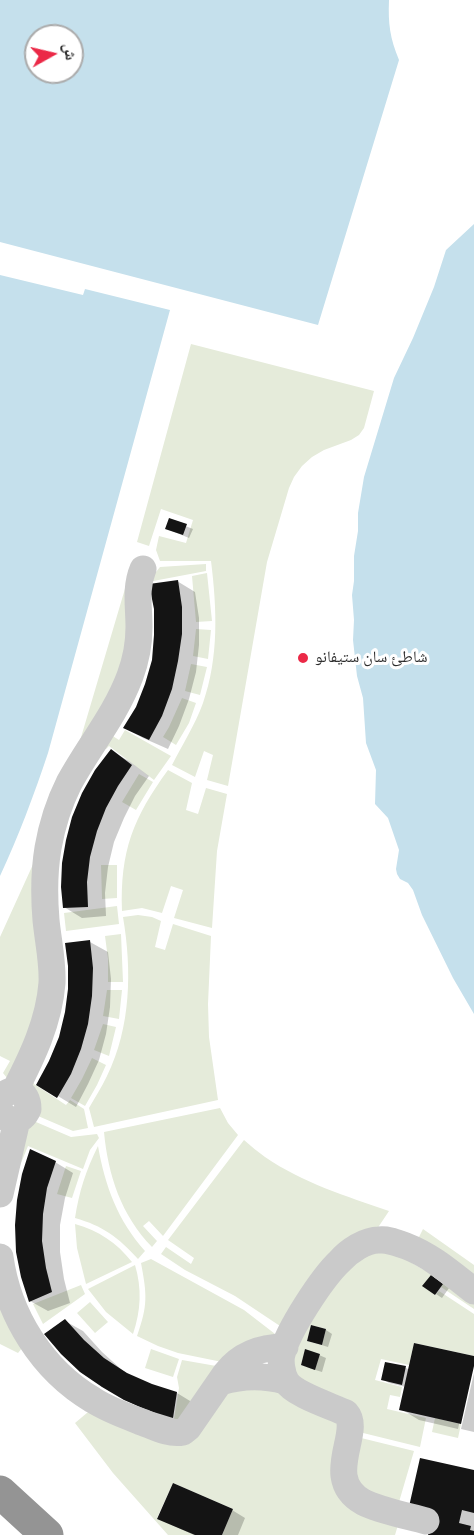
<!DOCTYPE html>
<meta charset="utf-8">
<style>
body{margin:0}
#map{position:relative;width:474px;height:1535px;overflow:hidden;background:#fff;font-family:"Nunito Sans","Noto Naskh Arabic",sans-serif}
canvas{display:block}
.north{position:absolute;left:24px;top:24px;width:60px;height:60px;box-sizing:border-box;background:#fff;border:2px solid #ababab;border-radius:50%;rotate:82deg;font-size:16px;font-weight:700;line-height:24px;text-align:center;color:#2d2d2d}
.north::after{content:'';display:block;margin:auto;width:21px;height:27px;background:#eb2947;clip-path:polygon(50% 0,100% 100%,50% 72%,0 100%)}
</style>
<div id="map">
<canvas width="474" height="1535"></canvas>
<div class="north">ش</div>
</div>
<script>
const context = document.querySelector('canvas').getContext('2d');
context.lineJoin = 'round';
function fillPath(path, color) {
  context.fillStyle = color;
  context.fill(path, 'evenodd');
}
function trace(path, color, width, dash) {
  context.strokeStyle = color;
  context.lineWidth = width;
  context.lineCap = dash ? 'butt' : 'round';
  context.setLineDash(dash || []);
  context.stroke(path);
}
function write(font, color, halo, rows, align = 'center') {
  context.font = font + ' "Nunito Sans","Noto Naskh Arabic",sans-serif';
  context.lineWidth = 6;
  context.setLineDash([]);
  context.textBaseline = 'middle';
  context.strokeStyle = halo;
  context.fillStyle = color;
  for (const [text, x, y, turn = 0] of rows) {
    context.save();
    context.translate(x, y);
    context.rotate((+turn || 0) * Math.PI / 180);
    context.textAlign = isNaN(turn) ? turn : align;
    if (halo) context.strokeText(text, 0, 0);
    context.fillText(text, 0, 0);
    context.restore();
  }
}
const green = new Path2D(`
 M191,344L374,391L364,428L359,435L351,440L324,450L312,457L302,466L294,477L289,488L267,562L228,786L207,780L213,755L204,751L195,777L172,765C182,745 195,725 203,703C219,657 217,609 211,561H160L156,550L159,536L186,543L193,520L161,509L149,546L137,542Z
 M206,564V571L148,582L160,567Z
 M207,573L212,621L196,622L192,576Z
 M127,582L132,647L74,761Z
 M196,629L211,630L208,659L193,656Z
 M191,664L207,667L200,695L185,691Z
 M182,698L196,703L189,723L176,745L163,737L169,727Z
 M125,730L171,756L154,780L109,746L106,749L100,745L108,733L119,740Z
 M168,770L192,783L186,810L198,814L206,788L227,794L217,851L212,928L174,918L183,890L171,886L162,913L142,908L122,911C120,851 133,818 168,770Z
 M139,774L153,782L136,810L122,802Z
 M40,849L42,1004L7,1078L3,1073L10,1061L0,1056V937Z
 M101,865H117V898L102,899Z
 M117,906L119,924L66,931L64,913Z
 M138,915L152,917L161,921L155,947L165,950L173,924L211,936L208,1004L209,1037L218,1100L94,1127L89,1108C95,1097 102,1087 107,1076C131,1027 132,970 123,917Z
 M121,934L123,982H108V959L105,936Z
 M107,990H122L119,1019L103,1016Z
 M103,1024L116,1027L109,1056L94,1050Z
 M92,1058L106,1065L97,1085L85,1106L71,1098L82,1079Z
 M24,1081L34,1083V1084L66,1105L70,1100L84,1109L88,1128L73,1131L31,1113Z
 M220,1108L228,1123L238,1135L163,1236L149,1221L143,1226L157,1241L152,1247C121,1215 108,1175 104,1132Z
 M29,1119L71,1137L97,1134L99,1138L90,1150L83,1169L28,1146L17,1173Z
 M244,1140C251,1146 258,1152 265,1157C303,1183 346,1196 389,1211L375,1232L286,1330L235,1296L185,1270L161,1254L166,1247L191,1264L194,1258L168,1240Z
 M98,1146C105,1186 118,1221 145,1251L138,1259C118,1237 103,1226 75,1218C79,1192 86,1170 98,1146Z
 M66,1166L81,1171L72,1198L57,1194Z
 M75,1224C99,1231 116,1242 132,1262L86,1284L77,1248Z
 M423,1229L474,1265V1284L415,1245Z
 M381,1245L474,1299V1309L441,1287L443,1283L431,1275L423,1286L435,1295L439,1291L474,1314V1356L414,1343L409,1365L381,1359L375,1380L402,1387L400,1397L390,1395L387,1409L426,1418L420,1447L355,1431L299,1387L288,1359L334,1279ZM311,1325L326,1329L322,1345L307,1341ZM305,1350L320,1354L315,1369L301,1365Z
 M151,1259L244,1310L279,1337L227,1363L178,1353L158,1346L137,1336C148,1305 147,1295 141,1263Z
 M135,1265C142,1289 141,1310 133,1334L106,1312L88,1289Z
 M81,1285L85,1294L43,1324L33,1304Z
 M0,1289L27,1342L18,1353L0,1344Z
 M90,1302L108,1322L95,1333L77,1313Z
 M151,1349L179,1359L173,1377L145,1368Z
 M182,1360L222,1367L186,1425L171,1421L174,1419L179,1388L177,1377Z
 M257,1382L341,1417L337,1462L398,1525L395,1535H222L233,1509L173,1483L157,1518L195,1535H168L113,1473L75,1423L94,1407L169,1438L218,1393Z
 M435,1418L461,1424L458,1438L432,1432Z
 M353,1436L414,1451L399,1502L367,1496L351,1470Z`);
const water = new Path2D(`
 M0,0H389C388,24 390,38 399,60L318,325L0,242ZM36,36H72V72H36Z
 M474,224V1014L453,978L422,915L413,890L408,883L400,879L397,874L396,869L399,850L388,818L375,804L376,770L366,743L363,698L357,676L353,640L354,620L352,595L354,581V556L358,531V513L364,477L394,378L413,338L434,287L446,250Z
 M0,275L83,295L85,289L170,310L48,753C34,795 19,835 0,876Z`);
const shadow = new Path2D(`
 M170,520L193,529L189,538L167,529Z
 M177,581L195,592L199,618V645L196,672L189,699L179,726L168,749L143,738L125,728L137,708L147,685Z
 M111,751L129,761L149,776L135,796L124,818L114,842L108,867L105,893L106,916L82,918L64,907Z
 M90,942L108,952L111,979L110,1007L106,1034L99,1060L88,1084L76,1107L38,1084L60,1038L67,1012Z
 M55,1162L73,1173L65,1198L60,1225V1252L64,1279L70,1303L48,1311L30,1301L18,1251Z
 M438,1280L449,1288L442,1298L436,1294Z
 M65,1321L83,1331L102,1352L122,1370L133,1377L151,1385L177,1393L195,1404L191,1427L144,1410L102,1386Z
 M312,1326L326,1330L332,1334L328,1347L315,1343L308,1340Z
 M319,1355L326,1358L322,1372L309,1368L303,1365Z
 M474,1358L458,1429L419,1420L401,1409L406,1387L389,1383L383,1379L386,1363L406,1368L410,1370Z
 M474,1373V1432L461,1429Z
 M474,1472V1535H430Z
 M232,1510L245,1518L238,1535H194L172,1525Z`);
const building = new Path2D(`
 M169,518L187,524L183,535L165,529Z
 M178,580L182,607V634L178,661L172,689L162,716L149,740L123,728L136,707L145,684L152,660L154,635V609L149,584Z
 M111,749L132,765L118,786L106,808L97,831L90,857L87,882L88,907L63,908L61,887L62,863L66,840L72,817L82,793L95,770Z
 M90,940L93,968L92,996L88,1024L81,1049L71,1074L57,1098L36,1085L49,1061L59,1037L65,1012L68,989V966L65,943Z
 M30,1149L56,1161L47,1188L43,1214L42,1241L46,1268L52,1292L29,1302L21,1277L16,1252L15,1225L17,1200L22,1174Z
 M431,1275L443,1284L435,1295L422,1286Z
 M65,1319L84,1340L104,1358L127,1373L152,1384L177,1392L173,1418L147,1410L124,1400L102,1387L80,1372L61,1354L44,1334Z
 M311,1325L326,1329L322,1345L307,1341Z
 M414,1343L474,1356V1366L461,1424L399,1410Z
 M305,1349L320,1354L315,1370L301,1365Z
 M385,1362L406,1366L402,1385L381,1380Z
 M420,1458L474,1470V1513L462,1510L459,1523L471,1526L470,1530L474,1531V1535H428L432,1517L408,1511Z
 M173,1483L233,1509L222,1535H195L157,1519Z`);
const street = new Path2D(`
 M15,1090C32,1057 49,1022 52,983C53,962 48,941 46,920C44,896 44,872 48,848C52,825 59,803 69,783C89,746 115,716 130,676C136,660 139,644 139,627C139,607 135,588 143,569
 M0,1112C9,1123 22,1123 28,1109C28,1091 13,1084 1,1098
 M0,1194L17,1120
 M0,1257C8,1315 42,1370 93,1400C107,1409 123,1415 139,1421C153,1426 168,1435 183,1432L188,1428L226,1373C241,1354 260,1347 285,1347
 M221,1382C243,1375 263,1375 285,1381
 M426,1521C408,1516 378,1510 363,1502C321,1478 363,1432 346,1413C331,1406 293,1394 286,1381C282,1374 280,1361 282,1354C288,1330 322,1278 340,1261C349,1251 365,1240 379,1240C389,1239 397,1243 406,1246C432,1256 452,1274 474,1291`);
const highway = new Path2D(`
 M0,1492L47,1535`);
const markers = [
 [303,658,6,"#eb2947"]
];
const poiNames = [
 ["شاطئ سان ستيفانو",315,658]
];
fillPath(green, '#e5ebda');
fillPath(water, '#c5e0ec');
fillPath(shadow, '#0003');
fillPath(building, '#141414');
trace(street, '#cacaca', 27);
trace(highway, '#949494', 33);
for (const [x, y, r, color] of markers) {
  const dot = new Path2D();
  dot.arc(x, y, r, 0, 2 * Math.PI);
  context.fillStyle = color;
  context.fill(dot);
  trace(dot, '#fff', 2);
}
write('16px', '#2d2d2d', '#fff', poiNames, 'left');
</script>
